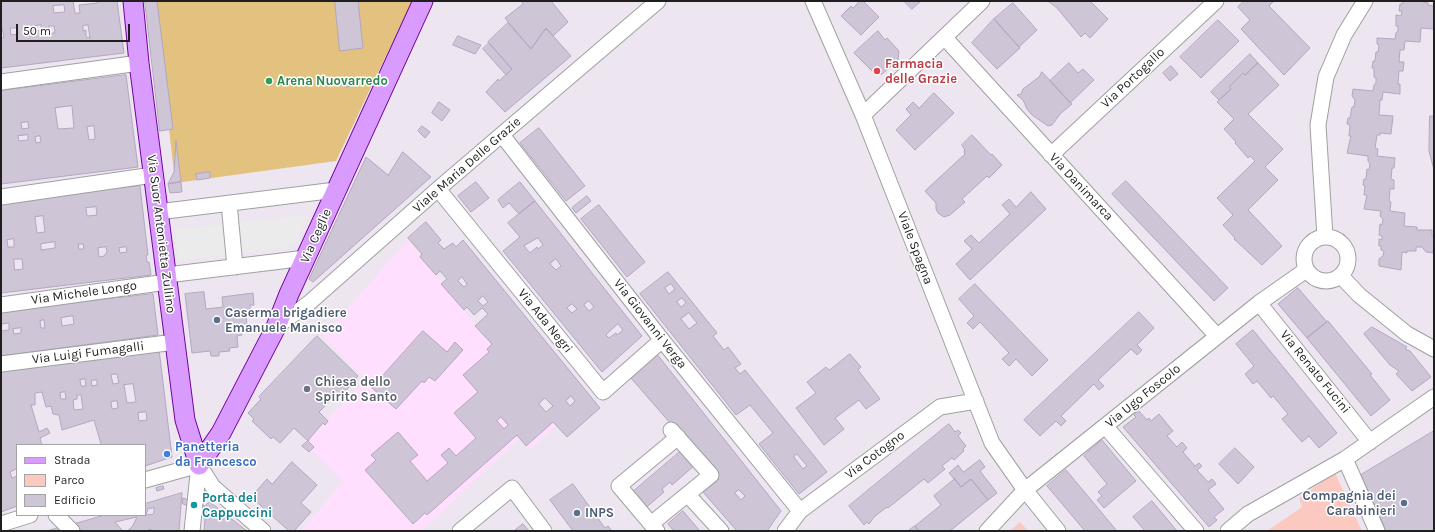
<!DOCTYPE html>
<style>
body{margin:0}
#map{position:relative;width:1435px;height:532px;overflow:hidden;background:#ede5f0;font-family:Karla,sans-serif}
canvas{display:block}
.frame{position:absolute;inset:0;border:2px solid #1f1f1f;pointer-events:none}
.legend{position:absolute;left:16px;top:444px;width:130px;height:72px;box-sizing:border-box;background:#fff;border:1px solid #a5a5a5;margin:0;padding:5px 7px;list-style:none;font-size:12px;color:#1f1f1f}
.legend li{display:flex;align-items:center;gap:8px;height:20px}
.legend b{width:20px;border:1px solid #a5a5a5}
.scale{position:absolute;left:16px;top:24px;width:114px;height:18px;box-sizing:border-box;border:2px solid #1f1f1f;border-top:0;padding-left:5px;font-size:12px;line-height:14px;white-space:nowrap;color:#1f1f1f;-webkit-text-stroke:3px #fff;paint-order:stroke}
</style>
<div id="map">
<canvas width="1435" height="532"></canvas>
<div class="frame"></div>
<ul class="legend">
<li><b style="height:5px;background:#da9bff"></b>Strada</li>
<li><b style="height:11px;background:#fcc9c0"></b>Parco</li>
<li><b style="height:11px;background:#cec5d7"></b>Edificio</li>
</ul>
<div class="scale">50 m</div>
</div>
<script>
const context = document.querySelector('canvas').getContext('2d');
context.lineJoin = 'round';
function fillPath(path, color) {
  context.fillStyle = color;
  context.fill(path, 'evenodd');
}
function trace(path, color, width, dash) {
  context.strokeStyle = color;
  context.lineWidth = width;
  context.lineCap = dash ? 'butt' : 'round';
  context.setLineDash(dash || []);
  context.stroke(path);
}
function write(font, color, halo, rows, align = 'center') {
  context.font = font + ' Karla,sans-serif';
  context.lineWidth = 3;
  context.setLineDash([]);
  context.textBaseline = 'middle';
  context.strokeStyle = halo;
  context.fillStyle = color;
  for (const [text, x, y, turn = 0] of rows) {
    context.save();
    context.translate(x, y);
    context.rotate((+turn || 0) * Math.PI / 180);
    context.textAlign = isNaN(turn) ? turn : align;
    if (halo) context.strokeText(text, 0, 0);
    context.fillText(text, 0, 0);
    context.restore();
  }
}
const education = new Path2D(`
 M408,240L556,426L529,450L520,438L421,531H301L343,482L304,443L366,380L323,336Z`);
const park = new Path2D(`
 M1335,473L1362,531H1267L1302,507L1299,498Z
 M1020,522L1028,531H1010Z`);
const pitch = new Path2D(`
 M154,1H412L336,161L168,184L174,172Z`);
const parking = new Path2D(`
 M308,215L294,246L178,261L175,229Z`);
const building = new Path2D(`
 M1,1H73L75,13H80L79,5L98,3L97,1H117L124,53L1,68V38L4,37L1,24ZM64,5L65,12L54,13L53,6ZM41,25V30L36,31L35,26ZM88,25L90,38L86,37V30L83,31V26ZM49,26H54L55,33H50ZM11,28H17L18,34L11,35Z
 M145,1H157L173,129L160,131Z
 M335,1H358L363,48L340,51Z
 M521,1H551L568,22L553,36L546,28L531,49L505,18L523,4Z
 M860,1H863L879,17L861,35L841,16L851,6L853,8Z
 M904,1H921L912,9Z
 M1048,1H1090L1108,19L1090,38L1085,33L1081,37L1057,8Z
 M1244,1H1274L1269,6L1310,48L1284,75L1241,29L1250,20L1238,7Z
 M1403,1H1423V2L1428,3V5L1434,6V29L1421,28L1420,42L1405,41L1404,50H1400L1399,62H1404L1403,71H1399L1398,84H1400V94L1383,92L1382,100H1380L1379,115L1393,116L1391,134L1380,133V135H1377L1375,148L1378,149L1377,156L1395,158L1394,168H1392L1391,179L1394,180V189H1390L1389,201L1391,202L1390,211L1405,213L1404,226L1417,227V230H1432V236L1434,237V245L1433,253L1426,252L1422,247H1416V251H1407V253L1402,252L1401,270L1379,266V259L1383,256L1384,251L1381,250V246H1379V239L1382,240V236L1379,235L1380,224L1382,225L1383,219L1380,216L1381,211L1364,209L1367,195H1364L1365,186L1363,185L1364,179H1366L1367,169L1369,170L1370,164L1368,161V156L1347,153L1351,136H1349L1350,125L1347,124L1348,118H1350L1352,107H1354L1355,100L1352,96L1353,89L1373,91L1374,85L1376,83V78L1374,77V68H1372L1373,61H1375L1376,52H1378L1379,46L1377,44V38L1395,39L1396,33L1398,31V26H1396V15L1401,16L1402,11H1399L1400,4H1402Z
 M1013,3L1037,30L1019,47L994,19Z
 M994,19L1020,48L997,69L972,43Z
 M1218,20L1239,41L1201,78L1180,57Z
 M508,23L531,49L546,28L571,56L505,112L486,92L498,79L499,81L512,69L488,42Z
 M878,31L885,40L887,38L899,51L898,60L882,74H875L854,53Z
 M458,36L481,45L475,54L453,45Z
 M489,43L512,69L506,75L483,49Z
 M1250,54L1258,63L1245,75L1243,73L1229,87L1231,89L1219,100L1211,92Z
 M1069,63L1078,73L1083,69L1094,80L1070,103L1050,81Z
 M1258,63L1279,85L1248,114L1283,149L1265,167L1278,180L1248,210L1282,246L1262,265L1234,239L1235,238L1223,225L1233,215L1217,198L1255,161L1250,156L1248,158L1235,143L1236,142L1224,129L1234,119L1217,102L1231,89L1229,87L1243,73L1245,75Z
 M1171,66L1178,74L1170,81L1163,73Z
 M1042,72L1072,104L1060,114L1052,125L1048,126L1032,115L1027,109L1023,100L1017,95L1021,94L1023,89L1039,77Z
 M126,75L138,167L1,184V91ZM72,106L74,128L58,129L55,108ZM28,122L29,128L22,129L21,123ZM94,126L95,139L89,140L87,127ZM28,135V140L19,141L18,136ZM40,136L41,142L36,143L35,137Z
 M352,78L353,86L344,87L343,79Z
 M934,93L954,113L915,150L896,130L911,115L906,109L913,102L919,108Z
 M439,102L450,110L442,121L432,113Z
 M1430,116H1434V170L1429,151Z
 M422,126L430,132L425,138L418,131Z
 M539,128L585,186L566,201L520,143Z
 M972,135L991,155L992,154L1002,165L989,178L987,176L962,199L965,202L950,215L944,217L938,213L936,209V203L925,191L965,154L964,151L965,150L962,145Z
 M176,141L181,182L168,184L174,172Z
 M403,152L431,177L313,282L309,279L366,157L388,175Z
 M210,172V178L197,180L196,174Z
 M1126,181L1228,288L1214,301L1112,194Z
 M181,182L182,192L170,193L168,184Z
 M476,182L489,198L471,212L458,196Z
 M520,182L535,201L519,214L509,203L503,208L498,200Z
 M140,186L148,255H146L147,262H149L151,275L1,293V202ZM96,207L97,215L87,216L86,208ZM43,216L45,232L37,233L35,217ZM14,239V247H8L7,240ZM55,242V248L41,250V244ZM79,244H83L84,249H79ZM106,247L107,252L104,256L99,257L98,248ZM126,247L127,252L120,253L119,248ZM14,259H22L23,269L15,270Z
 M1031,192L1046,209L970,280L956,264L972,249L964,241L971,235L979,243L1010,214L1002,205L1009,199L1016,207Z
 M587,196L591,201L576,213L572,208Z
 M535,201L642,336L602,372L503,251L520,237L508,223ZM538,238L543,245L538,249L537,247L530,253L524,246ZM556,259L561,266L556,270L550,264ZM589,301L594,307L589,311L584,305ZM572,304L577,309L572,313L567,308ZM618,324L623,330L617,335L616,333L609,338L606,335Z
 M599,205L645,262L627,277L581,219Z
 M426,222L441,240L438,243L444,249L453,243L456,247L463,240L600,408L567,437L553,422L526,446L517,435L427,515L425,513L413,524L365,470L376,460L371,455L398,432L418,455L410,461L427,481L448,463L441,455L449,448L456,456L476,438L454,413L478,392L463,375L489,352L487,349L492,344L475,326L488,314L482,308L474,315L467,307L464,310L441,284L447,279L440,271L436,275L420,257L422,254L408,238ZM462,277L467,284L464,287L458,281ZM483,296L488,302L483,306L478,301ZM571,396L575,401L570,406L566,401ZM545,398L553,406L546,412L539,404ZM501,417L508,425L504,429L497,421Z
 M668,272L717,333L713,336L724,350L728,347L741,364L735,368L740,374L745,370L827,472L799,494L759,444L773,433L750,405L736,415L640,294ZM671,284L675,289L669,294L665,288ZM682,298L686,303L681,307L677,302ZM689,313L697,323L689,329L681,319ZM797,454L807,466L803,469L794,457Z
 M975,284L1048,360L1032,376L1016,359L1009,366L1002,359L1009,353L980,322L973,329L967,323L974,316L959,299Z
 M1298,288L1327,322L1307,338L1278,304L1295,290Z
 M204,292L206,309L223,307L222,297L253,293L254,305H250L251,315L246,316L247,325H241L242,335L237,336L238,347L229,348L230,351L219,352V356H211L210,351L192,353L185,294Z
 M153,294L158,335L1,356V331L9,330V323L1,324V312ZM73,316L74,324L62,326L61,318ZM44,320L45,328H41L40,321ZM21,328V333L14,334L13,329Z
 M1139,312L1154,328L1137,345L1142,350L1137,355L1131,349L1098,380L1104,386L1099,390L1094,384L1061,416L1066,421L1061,426L1056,421L1040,436L1024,420Z
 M1328,321L1372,374L1370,375L1390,400L1371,416L1307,338Z
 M1372,327L1407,347L1405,349L1410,351L1431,377L1412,391L1396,374L1399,371L1390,365L1364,334Z
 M1253,330L1337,433L1319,448L1309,436L1302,442L1282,419L1288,414L1273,396L1271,398L1257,381L1253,384L1245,374L1254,366L1236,344Z
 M423,331L447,352L455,342L463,350L435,381L429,377L424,383L422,381L396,409L372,388Z
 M317,336L358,376L344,393H338L319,412L328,421L325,425L323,423L310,438L308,441L294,428L280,443L273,437L271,439L252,421L254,419L248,413L261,399L259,397Z
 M159,349L172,457L145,466V445H99L101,444L94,420L62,430L59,415L53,414L51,406L46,407L42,392L35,393V405H31L39,432L47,428L50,433L40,438L42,445H17V471L16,469L10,472L12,478L17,476V506L1,512V370ZM117,374L119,383L113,384L111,375ZM85,379L86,386H81L80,380ZM92,380H97V385L92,386ZM133,384L136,402L127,403L124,385ZM65,392L66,399H61L60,393ZM77,395H81L83,409L74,410L73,400L77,399ZM117,401L118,408L112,409L111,402ZM146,412L147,420L139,421L138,413Z
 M656,353L781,511L767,531H737L703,492L719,479L630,377ZM739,490L745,496L741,500L735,493Z
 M850,354L861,367L858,370L880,399L866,409L859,400L835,418L844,429L824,445L796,408L816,393L807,382L826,367L829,370Z
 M1139,411L1147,420L1149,418L1151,421L1159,414L1173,431L1167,436L1177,447L1182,442L1187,448L1183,452L1195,466L1199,463L1202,466L1197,470L1208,482L1212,479L1216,484L1208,490L1224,509L1214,517L1217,520L1209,527L1123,427L1136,417L1134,415Z
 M949,424L955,432L958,430L961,433L958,436L966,446L963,449L964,451L954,460L952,458L942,466L945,469L928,483L924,479L888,508L887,507L874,517L869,524L867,522L864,525L849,506Z
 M1434,431V531H1386L1361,475Z
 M1102,440L1136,481L1104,508L1097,500L1102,496L1098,492L1107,484L1084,456Z
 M308,441L314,447L309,452L302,446Z
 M1235,448L1254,467L1238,484L1219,464Z
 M682,450L695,465L672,485L670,482L662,489L664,492L642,511L628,496Z
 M980,460L985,467L980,471L997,493L988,500L971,479L961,487L949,473L958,465L963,472Z
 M292,462L317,485L301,503L311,512L294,531H289L251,497L267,479L272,484Z
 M1066,470L1117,531H1085L1047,486Z
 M955,479L961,487L971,479L988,500L950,531H919L915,526L941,505L934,496Z
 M573,484L605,528L608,526L612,531H573L550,500Z
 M163,486L164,489L157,491L156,488Z
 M182,493L179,531H155L149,529L148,531H127L132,527L137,517L115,522L123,531H75L70,525L105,515H145V504ZM154,508V514L146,515L148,509Z
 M183,498L205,506L204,512L183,504Z
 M1152,501L1177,531H1145L1133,517Z
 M210,502L247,531H204L206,505Z
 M683,511L700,531H674L668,524Z
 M523,524L529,531H514Z
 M915,526L919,531H908Z
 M58,528L61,531H47Z`);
const minor = new Path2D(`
 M813,1L863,115L992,443L1025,490L1058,531
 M945,38L1217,336
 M1,82L139,63
 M863,115L982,1
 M502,135L662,340L800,511
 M1051,155L1216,1
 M438,189L603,392L662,340
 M1,197L153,175
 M229,203L235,267
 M158,212L336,190
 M1304 259a22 22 0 1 1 44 0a22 22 0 1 1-44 0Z
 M1325,237L1318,125L1326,77L1344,35L1365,1
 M167,275L306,258
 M1341,276L1359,295L1407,334L1434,349
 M1259,303L1370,442
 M1,305L167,282
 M276,327L309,303L438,189L658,1
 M1,364L175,342
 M1105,426L1196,531
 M1345,459L1377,531
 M199,465L213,487L263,531
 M145,480L199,465
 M688,495L721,531
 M56,515L72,531
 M1,524L30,515
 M651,524L711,475L671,430
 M192,531L199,465
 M460,531L512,488L544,531
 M657,531L619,486L678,437
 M785,531L800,511L940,407L976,401
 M987,531L1025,490L1259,303L1306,270
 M1228,531L1248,514L1345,459L1434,397`);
const major = new Path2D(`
 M133,1L139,63L185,420L199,465
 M199,465L221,433L276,327L289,294L423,1`);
const markers = [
 [877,71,4,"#e0444e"],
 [269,81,4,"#2e9e5b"],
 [217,320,4,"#5c6f8a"],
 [307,389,4,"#6b7280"],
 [167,454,4,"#3f7fe0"],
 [1404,503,4,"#5c6f8a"],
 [194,505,4,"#0f9aa8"],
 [577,513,4,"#5c6f8a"]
];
const healthNames = [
 ["Farmacia",885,64],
 ["delle Grazie",885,79]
];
const streetNames = [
 ["Via Portogallo",1133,78,-43],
 ["Viale Maria Delle Grazie",467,165,-41],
 ["Via Danimarca",1081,187,47],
 ["Via Suor Antonietta Zullino",161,234,83],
 ["Via Ceglie",316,236,-66],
 ["Viale Spagna",915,248,69],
 ["Via Michele Longo",84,293,-8],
 ["Via Ada Negri",545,321,51],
 ["Via Giovanni Verga",650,324,52],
 ["Via Luigi Fumagalli",88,353,-7],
 ["Via Renato Fucini",1315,372,51],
 ["Via Ugo Foscolo",1143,396,-39],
 ["Via Cotogno",875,455,-37]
];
const leisureNames = [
 ["Arena Nuovarredo",277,81]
];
const serviceNames = [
 ["Caserma brigadiere",225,313],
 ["Emanuele Manisco",225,328],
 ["Compagnia dei",1396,496,"right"],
 ["Carabinieri",1396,511,"right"],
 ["INPS",585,513]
];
const worshipNames = [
 ["Chiesa dello",315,382],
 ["Spirito Santo",315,397]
];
const shopNames = [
 ["Panetteria",175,447],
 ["da Francesco",175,462]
];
const cultureNames = [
 ["Porta dei",202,498],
 ["Cappuccini",202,513]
];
fillPath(education, '#ffdffd');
fillPath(park, '#fcc9c0');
fillPath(pitch, '#e3c27f');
fillPath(parking, '#ebebeb');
fillPath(building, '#cec5d7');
trace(building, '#b4a6c2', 1);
trace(minor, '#a0a0a0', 17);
trace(major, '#71009a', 21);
trace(minor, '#fff', 15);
trace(major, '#da9bff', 19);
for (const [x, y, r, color] of markers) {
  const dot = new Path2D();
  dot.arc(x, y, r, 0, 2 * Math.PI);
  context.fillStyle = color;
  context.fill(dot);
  trace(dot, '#fff', 1.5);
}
write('bold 13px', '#be3a42', '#fff', healthNames, 'left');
write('13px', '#1f1f1f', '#fff', streetNames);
write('bold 13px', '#27864d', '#fff', leisureNames, 'left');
write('bold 13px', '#4e5e75', '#fff', serviceNames, 'left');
write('bold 13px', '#5b616d', '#fff', worshipNames, 'left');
write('bold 13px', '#366cbe', '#fff', shopNames, 'left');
write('bold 13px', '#0d838f', '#fff', cultureNames, 'left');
</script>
